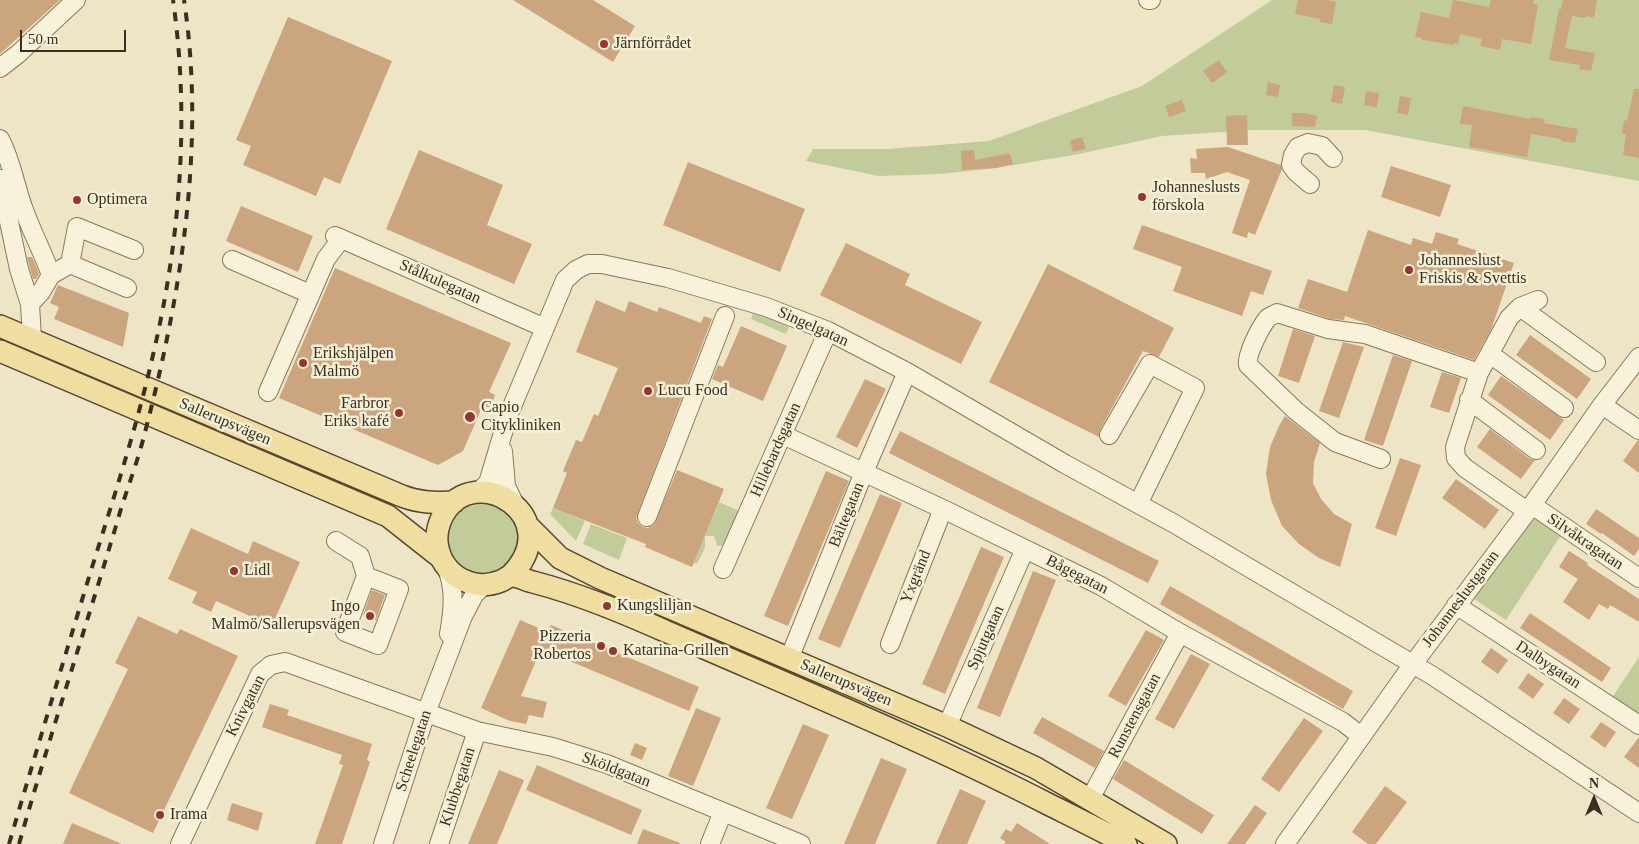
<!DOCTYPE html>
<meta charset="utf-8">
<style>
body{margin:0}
#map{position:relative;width:1639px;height:844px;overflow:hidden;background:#eee5c7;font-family:Georgia,serif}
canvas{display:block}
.north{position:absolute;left:1569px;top:774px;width:50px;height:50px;-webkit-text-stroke:4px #f5efd6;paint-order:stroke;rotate:0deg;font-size:14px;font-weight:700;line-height:20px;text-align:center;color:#3a2f20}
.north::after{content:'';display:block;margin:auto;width:18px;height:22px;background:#3a2f20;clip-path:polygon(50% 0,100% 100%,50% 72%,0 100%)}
.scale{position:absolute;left:20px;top:30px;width:106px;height:22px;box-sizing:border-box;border:2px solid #3a2f20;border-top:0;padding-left:6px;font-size:15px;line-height:18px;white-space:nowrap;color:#3a2f20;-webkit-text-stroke:4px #f5efd6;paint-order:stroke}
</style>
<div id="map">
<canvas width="1639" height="844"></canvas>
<div class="north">N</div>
<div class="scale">50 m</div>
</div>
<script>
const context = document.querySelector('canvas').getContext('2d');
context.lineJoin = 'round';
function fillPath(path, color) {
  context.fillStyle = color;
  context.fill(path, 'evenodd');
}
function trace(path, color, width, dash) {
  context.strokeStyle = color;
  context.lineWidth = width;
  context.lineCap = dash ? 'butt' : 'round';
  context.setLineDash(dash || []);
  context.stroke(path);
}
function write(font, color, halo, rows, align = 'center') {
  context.font = font + ' Georgia,serif';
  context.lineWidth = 5;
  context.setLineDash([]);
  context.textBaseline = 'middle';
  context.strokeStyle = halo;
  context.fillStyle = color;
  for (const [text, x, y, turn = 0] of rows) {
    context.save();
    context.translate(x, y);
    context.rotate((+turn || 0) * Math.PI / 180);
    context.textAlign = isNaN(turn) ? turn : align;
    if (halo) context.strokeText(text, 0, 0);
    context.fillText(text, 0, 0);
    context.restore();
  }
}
const green = new Path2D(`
 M1272,0H1639V181L1365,130H1253L1162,136L1079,154L996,168L940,174L879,176L806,161L813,149H888L989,141L1142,86Z
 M753,313L772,319L789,327L786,334L751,319Z
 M719,502L742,512L727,545L717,546L714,536H705V548L697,564L693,563Z
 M480,504C483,505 488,504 492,505C508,510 523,529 518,546C516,553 511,561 507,568L484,578L460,571L446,550L449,524L456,514L467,507Z
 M553,508L585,521L576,541L550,514Z
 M1532,511L1563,532L1506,620L1474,599Z
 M591,524L627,538L619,560L583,544Z
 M1639,657V717L1611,699Z`);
const building = new Path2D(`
 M0,0H60L0,54Z
 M513,0H593L635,26L613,62Z
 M1298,0H1328L1336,2L1332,24L1320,22L1321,19L1295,14Z
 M1453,0L1489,7L1491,0H1534L1533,4L1538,5L1531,44L1502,39L1500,50L1480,46L1482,39L1460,34L1458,44L1454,43V45L1422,40V38L1415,37L1421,12L1449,18Z
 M1563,0H1597L1594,18L1586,16L1585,18L1572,16L1565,48L1595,53L1591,71L1579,69L1580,65L1549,60L1559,9H1561Z
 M288,17L392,61L340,184L324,177L316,196L243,165L251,146L236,140Z
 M1219,60L1227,72L1212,83L1203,71Z
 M1268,82L1280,85L1278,97L1266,95Z
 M1334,85L1345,87L1342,104L1331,102Z
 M1634,89H1639V158L1623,155L1626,134H1622L1624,120L1627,121Z
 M1366,91L1379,93L1377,107L1364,105Z
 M1400,96L1411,98L1408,115L1397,113Z
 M1182,100L1186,111L1169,117L1165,106Z
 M1463,106L1531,119V117L1545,119L1544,123L1578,129L1575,143L1561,141V139L1531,134L1527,157L1469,147L1472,125L1460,124Z
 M1292,113H1306L1317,116L1315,127L1292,126Z
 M1247,115L1248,145H1227L1226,116Z
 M1082,137L1086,149L1073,152L1070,141Z
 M1228,147L1281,165L1282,169L1255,235L1248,232L1247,238L1232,233L1250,180L1227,172L1206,179L1205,173H1191L1190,158L1197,159L1196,149Z
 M419,150L503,185L487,225L532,244L514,284L386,229Z
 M974,150L975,160L1010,153L1013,164L996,168L962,170L961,151Z
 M688,162L805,209L780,272L663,225Z
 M1391,166L1451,185L1440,217L1381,197Z
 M241,206L313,236L298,272L226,241Z
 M1142,225L1272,271L1263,295L1251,291L1242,316L1173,291L1182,267L1133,249Z
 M1368,230L1411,245L1413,238L1432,244L1436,232L1459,239L1457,244L1514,263L1491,330L1474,360L1345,316L1344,320L1330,319L1298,308L1308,279L1347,292Z
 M846,243L910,274L905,285L982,322L961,364L820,295Z
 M27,257H32L38,271L39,274L36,279H33Z
 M1048,264L1174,328L1159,357L1143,351L1100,430L1099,437L989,382Z
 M335,268L511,343L489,392L495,395L490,408L483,405L463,451L438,465L279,398Z
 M58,285L129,313L123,347L54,319L59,307L50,303Z
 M596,300L625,312L629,301L657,312L659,307L701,323L704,316L712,319L636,518L638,523L643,527L648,528L654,525L677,470L724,489L692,567L645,547L646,544L553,508L567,473L563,471L576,440L582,442L594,414L598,416L618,368L576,352Z
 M741,326L787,346L763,401L712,379L718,365L723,367Z
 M1293,329L1315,336L1299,383L1278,376Z
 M1530,335L1591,379L1577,399L1516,355Z
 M1343,342L1364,347L1339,418L1319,411Z
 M1393,355L1412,361L1383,446L1364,440Z
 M1442,372L1461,378L1449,413L1430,407Z
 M1501,376L1564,420L1550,440L1488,395Z
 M865,379L886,389L857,448L836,437Z
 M1285,416L1320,443L1314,462L1313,483L1321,499L1334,514L1352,524L1340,567L1319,558L1299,544L1282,526L1271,500L1266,474L1270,447L1279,426Z
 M1490,429L1530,459L1535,460L1521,479L1477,447Z
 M900,431L1159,561L1148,583L889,453Z
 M1638,440L1639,441V473L1623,461Z
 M1400,458L1421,465L1396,536L1375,528Z
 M826,471L849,481L788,626L764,616Z
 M1456,479L1499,510L1485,529L1442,498Z
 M880,494L902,503L840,648L818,639Z
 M1596,509L1639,538V549L1634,556L1602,533L1601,534L1586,524Z
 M191,528L248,554L253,541L300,562L272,626L216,601L211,612L192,603L197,592L168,579Z
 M981,547L1004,557L945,694L922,684Z
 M1569,551L1588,563L1587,565L1639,599V622L1610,605L1608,609L1599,604L1589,620L1563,602L1578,579L1559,567Z
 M1033,571L1056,580L1000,717L977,708Z
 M1170,586L1353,691L1343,709L1160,604Z
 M372,590L385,595L376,620L363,615Z
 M1530,613L1611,668L1602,682L1520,628Z
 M138,616L177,634L180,629L238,656L153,833L69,793L128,669L115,663Z
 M520,620L548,632L551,625L699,687L689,711L541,649L521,696L547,702L543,718L529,715L526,724L510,721L481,708Z
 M1146,630L1164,640L1126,706L1108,696Z
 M1491,648L1508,660L1498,674L1481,662Z
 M1191,654L1210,664L1174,729L1155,719Z
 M1528,673L1544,684L1533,699L1518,688Z
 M1564,698L1580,709L1569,724L1553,713Z
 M270,704L289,710L287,715L372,744L367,760L370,762L342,844H315L343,765L339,764L342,755L262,727Z
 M696,708L721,718L693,786L668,776Z
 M1042,717L1104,751L1095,768L1033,733Z
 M1304,718L1323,731L1279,792L1261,779Z
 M1601,722L1616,732L1605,748L1590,737Z
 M803,724L829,735L792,819L766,808Z
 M1639,737V768L1624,757Z
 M635,743L647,748L642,760L630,755Z
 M881,758L907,769L875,844H844Z
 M1124,760L1214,815L1202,834L1113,779Z
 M537,765L642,810L631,835L526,790Z
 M499,770L524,780L497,844H468Z
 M1385,786L1407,802L1376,844H1368L1352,832Z
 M960,789L986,801L980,814L967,844H936Z
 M232,803L263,813L258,831L227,820Z
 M1255,805L1267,813L1245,844H1227Z
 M72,823L122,844H63Z
 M1017,823L1050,844H1004L1006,842L1000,838L1006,829L1011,832Z
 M643,829L680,843V844H637Z`);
const minor = new Path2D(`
 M1148,0H1151
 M0,68L18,54L76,0
 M0,139C12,162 15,186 24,210C32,232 43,253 51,275
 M0,179L19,269L30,304L32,339
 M1310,184L1296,172L1291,165L1293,155L1298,147L1308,143L1322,146L1333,158
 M335,236L545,328
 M232,260L310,294
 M70,264L127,288
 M30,304L41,292L51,275L70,264L77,227L134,250
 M1520,307L1596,362
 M1490,354L1564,408
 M268,392L326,259L341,239
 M1469,400L1536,450
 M1602,405L1639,430
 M783,435L943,509L1101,586L1180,633L1343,722L1361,736
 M1109,435L1150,364L1195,388L1138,504
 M503,451L506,486L515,505
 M1381,459L1335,442L1296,411L1248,365C1246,355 1260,328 1267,319C1269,316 1274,315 1277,313L1328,329L1365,334L1479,373
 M477,493L488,483L508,416L565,280L576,270L588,264H602L668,278L766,307L828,331L907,372L1065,464L1173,523L1433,676L1639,813
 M1532,505L1639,578
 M1527,511L1465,468L1456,458L1455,447L1479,373L1509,318L1520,307L1538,300
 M647,517L725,316
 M336,541L360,556L366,576
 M445,565C456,586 453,611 449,634
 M723,569L828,331
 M366,576L399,589L378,645L345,632Z
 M1456,605L1639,725
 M890,644L943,509
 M789,659L864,472L907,372
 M947,726L1025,549
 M1090,799L1180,633
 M180,844L260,674L271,665L285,662L477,731L553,747L607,764L801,844
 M383,844L426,713L463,616L474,595L482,587L493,584
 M439,844L477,731
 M710,844L723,812
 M1285,844L1413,664L1532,505L1602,405L1639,357`);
const major = new Path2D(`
 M0,326L402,496C420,503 436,503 454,502
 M0,351L388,516L440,557
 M527,525L560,558L600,578L947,726L1036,768L1166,844
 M510,576C569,518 475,458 443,515C438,525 435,536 438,548C441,564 453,577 468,582C479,586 491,585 501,581C504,580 507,577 510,576C516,575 527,581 533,582C579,594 622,612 665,631C793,687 923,740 1048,804C1074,817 1101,830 1126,844`);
const rail = new Path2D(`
 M9,844C35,755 62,666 89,577C112,503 136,430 153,355C180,240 190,118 173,0
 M19,844C50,735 86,627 118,519C126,491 137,464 144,436C181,295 206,145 184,0`);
const markers = [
 [604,44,5,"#97362e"],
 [1142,197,5,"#97362e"],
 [77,200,5,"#97362e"],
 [1409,270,5,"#97362e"],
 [303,363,5,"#97362e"],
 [648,391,5,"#97362e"],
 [399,413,5,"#97362e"],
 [470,417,6,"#97362e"],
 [234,571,5,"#97362e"],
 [607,606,5,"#97362e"],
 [370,616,5,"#97362e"],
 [601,646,5,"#97362e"],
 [613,651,5,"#97362e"],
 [160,815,5,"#97362e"]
];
const poiNames = [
 ["Järnförrådet",614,44],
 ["Johanneslusts",1152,188],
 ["förskola",1152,206],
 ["Optimera",87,200],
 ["Johanneslust",1419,261],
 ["Friskis & Svettis",1419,279],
 ["Erikshjälpen",313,354],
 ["Malmö",313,372],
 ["Lucu Food",658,391],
 ["Farbror",389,404,"right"],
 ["Eriks kafé",389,422,"right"],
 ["Capio",481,408],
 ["Citykliniken",481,426],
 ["Lidl",244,571],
 ["Kungsliljan",617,606],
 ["Ingo",360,607,"right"],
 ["Malmö/Sallerupsvägen",360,625,"right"],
 ["Pizzeria",591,637,"right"],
 ["Robertos",591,655,"right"],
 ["Katarina-Grillen",623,651],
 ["Irama",170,815]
];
const streetNames = [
 ["Stålkulegatan",440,282,24],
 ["Singelgatan",813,327,24],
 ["Sallerupsvägen",225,422,23],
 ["Hillebardsgatan",776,450,-66],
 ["Bältegatan",847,515,-68],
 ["Silvåkragatan",1585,542,34],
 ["Bågegatan",1077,575,27],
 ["Yxgränd",916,577,-68],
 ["Johanneslustgatan",1461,599,-53],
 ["Spjutgatan",986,638,-66],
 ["Dalbygatan",1548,665,33],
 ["Sallerupsvägen",846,683,23],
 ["Knivgatan",246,706,-63],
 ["Runstensgatan",1135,716,-62],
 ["Scheelegatan",414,751,-72],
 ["Sköldgatan",616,770,21],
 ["Klubbegatan",458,787,-72]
];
fillPath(green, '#c2cc9b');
fillPath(building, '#cba57e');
trace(minor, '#89785c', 20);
trace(major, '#574630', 24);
trace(minor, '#f8f2da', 18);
trace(major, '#efdea0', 21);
trace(rail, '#3a2f20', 4, [9, 9]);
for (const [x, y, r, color] of markers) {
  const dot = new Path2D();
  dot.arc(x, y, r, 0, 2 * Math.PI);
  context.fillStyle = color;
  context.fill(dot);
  trace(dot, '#f5efd6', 2);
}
write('16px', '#3a2f20', '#f5efd6', poiNames, 'left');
write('16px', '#3a2f20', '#f5efd6', streetNames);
</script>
